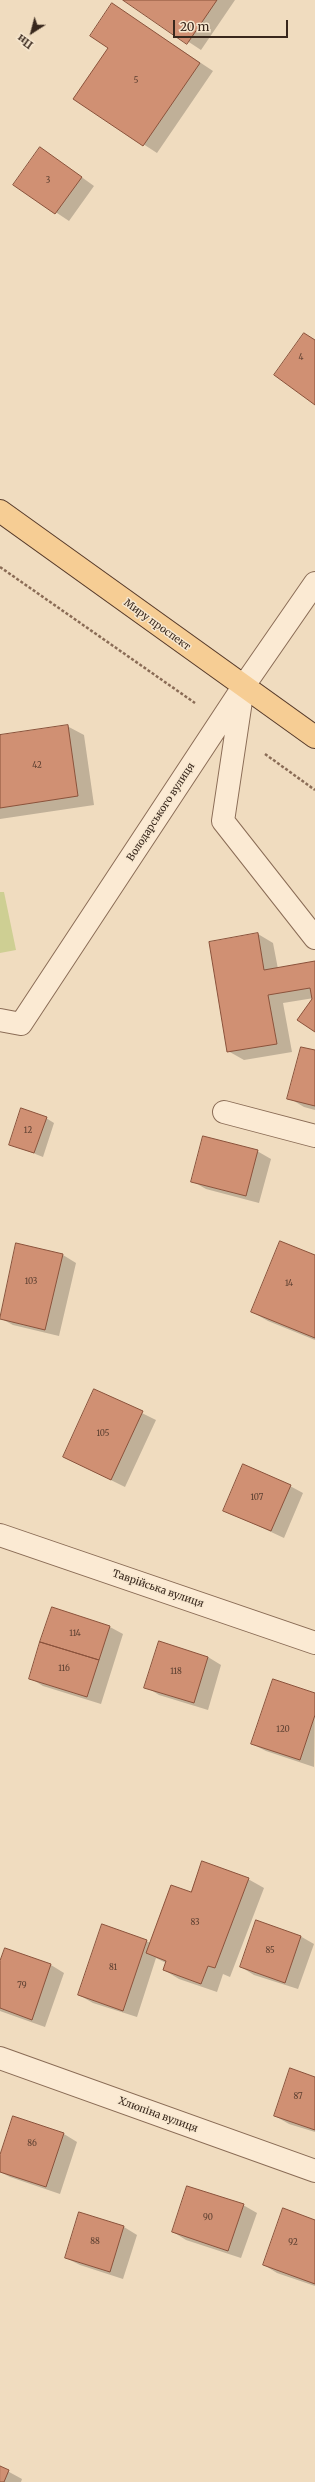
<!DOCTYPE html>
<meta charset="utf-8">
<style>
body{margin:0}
#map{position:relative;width:315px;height:2482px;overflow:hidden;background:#f0dcbf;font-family:Merriweather,serif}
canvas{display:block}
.north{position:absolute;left:12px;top:12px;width:40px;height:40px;-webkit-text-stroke:3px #f7e7cf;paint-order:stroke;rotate:216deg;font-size:11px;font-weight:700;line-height:16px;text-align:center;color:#38271c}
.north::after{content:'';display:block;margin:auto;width:14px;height:18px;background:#38271c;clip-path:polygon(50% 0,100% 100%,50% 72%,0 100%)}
.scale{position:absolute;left:173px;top:20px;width:115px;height:18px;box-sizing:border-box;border:2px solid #38271c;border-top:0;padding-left:5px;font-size:12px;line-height:14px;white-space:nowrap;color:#38271c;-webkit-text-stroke:3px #f7e7cf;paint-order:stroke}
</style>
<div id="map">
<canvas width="315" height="2482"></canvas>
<div class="north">Пн</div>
<div class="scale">20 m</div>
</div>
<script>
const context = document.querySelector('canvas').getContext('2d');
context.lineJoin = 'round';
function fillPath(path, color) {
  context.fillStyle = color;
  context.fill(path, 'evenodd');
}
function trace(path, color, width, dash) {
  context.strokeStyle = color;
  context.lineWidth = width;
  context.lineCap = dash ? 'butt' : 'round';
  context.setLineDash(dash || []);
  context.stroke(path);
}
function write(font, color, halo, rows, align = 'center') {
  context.font = font + ' Merriweather,serif';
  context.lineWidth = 3;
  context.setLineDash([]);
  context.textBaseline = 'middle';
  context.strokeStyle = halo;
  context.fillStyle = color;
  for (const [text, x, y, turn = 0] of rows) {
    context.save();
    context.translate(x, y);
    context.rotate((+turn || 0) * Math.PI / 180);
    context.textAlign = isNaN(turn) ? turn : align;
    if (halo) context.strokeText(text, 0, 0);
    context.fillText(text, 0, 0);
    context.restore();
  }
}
const green = new Path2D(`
 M0,892H4L16,950L0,953Z`);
const shadow = new Path2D(`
 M125,0H235L201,50Z
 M112,4L213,71L157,153L74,99L109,47Z
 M41,148L94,186L69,221L15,185Z
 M67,726L84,735L94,805L0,819V736Z
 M258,934L273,943L278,969L315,963V1031L314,998L283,1003L292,1052L244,1060L228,1051Z
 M315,1052V1110L304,1107L289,1098Z
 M46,1118L54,1123L43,1157L10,1144Z
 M257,1151L271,1159L259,1203L206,1189L192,1181Z
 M16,1244L63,1255L76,1263L59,1336L13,1325L0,1318Z
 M315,1256V1340L268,1321L252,1312Z
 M95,1390L156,1420L125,1487L64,1457Z
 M290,1486L303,1493L284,1538L224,1510Z
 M52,1608L110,1627L123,1634L101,1704L43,1686L30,1678Z
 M159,1642L208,1657L221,1665L208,1710L159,1695L146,1687Z
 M315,1694L314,1767L266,1751L252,1744Z
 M248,1879L264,1888L230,1977L223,1974L217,1992L179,1979L164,1970L166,1963L156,1958L137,2017L93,2003L79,1995L146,1941L151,1943Z
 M300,1936L314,1944L298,1989L254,1975L241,1967Z
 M5,1949L51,1965L64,1973L45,2027L0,2011V1964Z
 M315,2078V2132L289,2124L275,2116Z
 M14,2117L64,2134L77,2142L60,2194L10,2177L0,2172V2158Z
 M243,2205L257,2213L241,2258L186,2240L173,2232Z
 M315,2221V2286L277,2273L264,2265Z
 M124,2227L137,2235L123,2279L80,2265L66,2258Z
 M0,2467L22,2479L21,2482H0Z`);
const building = new Path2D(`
 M123,0H217L187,44Z
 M112,3L200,63L143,146L73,99L108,48L90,36Z
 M40,147L82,177L55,214L13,185Z
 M304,333L315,340V405L274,375Z
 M68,725L78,796L0,808V735Z
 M258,933L264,970L315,961V1032L297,1020L312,999L310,988L268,995L277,1044L227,1052L209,942Z
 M301,1047L315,1050V1106L287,1099Z
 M21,1108L47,1117L34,1153L9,1145Z
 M203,1136L258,1150L246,1196L191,1182Z
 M280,1241L315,1255V1338L251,1312Z
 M16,1243L63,1254L45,1330L0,1319Z
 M94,1389L143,1411L111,1480L63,1457Z
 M243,1464L291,1485L271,1531L223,1511Z
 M52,1607L110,1626L99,1660L40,1642Z
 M159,1641L208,1657L194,1703L144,1688Z
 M40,1642L99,1660L87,1697L29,1679Z
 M273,1679L315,1693V1715L300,1760L251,1744Z
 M202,1861L249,1878L215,1968L208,1966L201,1984L163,1970L166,1961L146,1953L171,1885L191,1892Z
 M256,1920L301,1936L285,1983L240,1967Z
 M102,1924L147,1940L123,2011L78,1995Z
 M5,1948L51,1964L32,2020L0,2008V1961Z
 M290,2068L315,2077V2130L274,2116Z
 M13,2116L64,2133L46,2187L0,2172V2155Z
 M187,2186L244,2204L228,2251L172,2232Z
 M283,2208L315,2220V2284L263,2265Z
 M79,2212L124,2226L110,2272L65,2258Z
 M0,2466L9,2470L4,2482H0Z`);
const path = new Path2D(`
 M0,567L195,703
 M265,754L315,790`);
const minor = new Path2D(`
 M242,694L223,821L315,938
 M0,1020L21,1024L243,687L315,583
 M224,1112L315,1136
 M0,1535L315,1643
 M0,2058L315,2171`);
const major = new Path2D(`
 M0,511L315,737`);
const numberNames = [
 ["5",136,81],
 ["3",48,181],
 ["4",301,358],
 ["42",37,766],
 ["12",28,1131],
 ["103",31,1282],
 ["14",289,1284],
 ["105",103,1434],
 ["107",257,1498],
 ["114",75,1634],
 ["116",64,1669],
 ["118",176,1672],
 ["120",283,1730],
 ["83",195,1923],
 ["85",270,1951],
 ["81",113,1968],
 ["79",22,1986],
 ["87",298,2097],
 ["86",32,2144],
 ["90",208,2218],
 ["88",95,2242],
 ["92",293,2243]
];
const streetNames = [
 ["Миру проспект",157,625,36],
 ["Володарського вулиця",161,812,-57],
 ["Таврійська вулиця",158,1589,19],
 ["Хлюпіна вулиця",158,2115,20]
];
fillPath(green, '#cecf93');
fillPath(shadow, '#0003');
fillPath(building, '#d09073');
trace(building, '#8a523b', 1);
trace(minor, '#8a6c56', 24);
trace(major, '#573b2b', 24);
trace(path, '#8a6c56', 2.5, [3, 2]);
trace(minor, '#fbead3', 22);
trace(major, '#f6cd94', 22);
write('8px', '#5e4132', null, numberNames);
write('10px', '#38271c', '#f7e7cf', streetNames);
</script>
